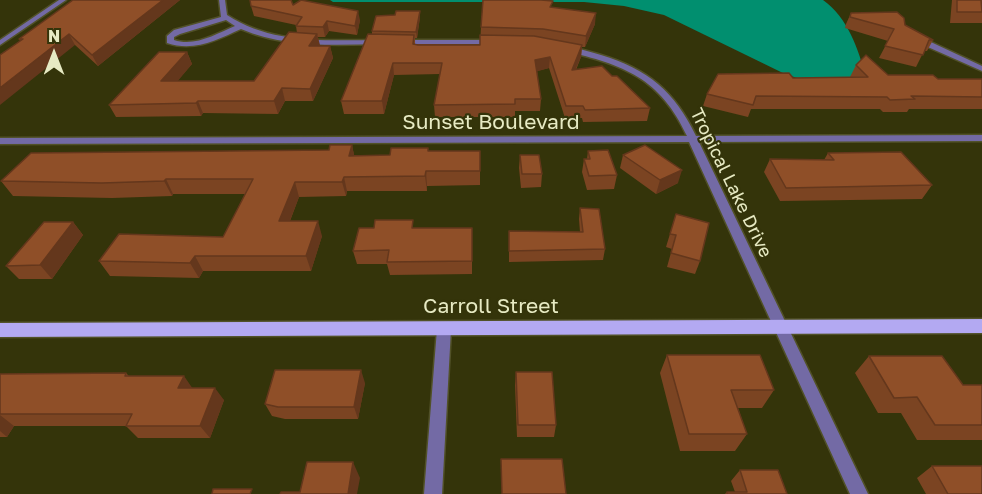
<!DOCTYPE html>
<style>
body{margin:0}
#map{position:relative;width:982px;height:494px;overflow:hidden;background:#34340a;font-family:"Golos Text",sans-serif}
canvas{display:block}
.north{position:absolute;left:24px;top:24px;width:60px;height:60px;-webkit-text-stroke:4px #34340a;paint-order:stroke;rotate:0deg;font-size:16px;font-weight:700;line-height:24px;text-align:center;color:#e7eac3}
.north::after{content:'';display:block;margin:auto;width:21px;height:27px;background:#e7eac3;clip-path:polygon(50% 0,100% 100%,50% 72%,0 100%)}
</style>
<div id="map">
<canvas width="982" height="494"></canvas>
<div class="north">N</div>
</div>
<script>
const context = document.querySelector('canvas').getContext('2d');
context.lineJoin = 'round';
function fillPath(path, color) {
  context.fillStyle = color;
  context.fill(path, 'evenodd');
}
function trace(path, color, width, dash) {
  context.strokeStyle = color;
  context.lineWidth = width;
  context.lineCap = dash ? 'butt' : 'round';
  context.setLineDash(dash || []);
  context.stroke(path);
}
function write(font, color, halo, rows, align = 'center') {
  context.font = font + ' "Golos Text",sans-serif';
  context.lineWidth = 4.5;
  context.setLineDash([]);
  context.textBaseline = 'middle';
  context.strokeStyle = halo;
  context.fillStyle = color;
  for (const [text, x, y, turn = 0] of rows) {
    context.save();
    context.translate(x, y);
    context.rotate((+turn || 0) * Math.PI / 180);
    context.textAlign = isNaN(turn) ? turn : align;
    if (halo) context.strokeText(text, 0, 0);
    context.fillText(text, 0, 0);
    context.restore();
  }
}
const water = new Path2D(`
 M330,0H823C848,18 858,48 866,77L812,83L785,74L664,15L624,6L584,2H333Z`);
const lane = new Path2D(`
 M912,36H918L982,66V71L912,40Z`);
const street = new Path2D(`
 M59,0H66L0,45V40Z
 M219,0H225L227,15C273,45 327,40 380,40L384,42L380,44C333,45 285,48 241,29C217,40 194,52 167,43V36L174,30L221,17ZM226,20L235,26C216,34 195,47 174,40V37L180,34Z
 M397,40H494L498,42L494,44H397Z
 M565,47C577,47 590,52 601,55C648,69 675,92 696,136L982,135V141L699,142L868,494H850L689,142L0,144V138L687,136C660,78 624,65 565,51Z
 M444,323L449,325L451,329L442,494H424L437,329L439,325Z`);
const primary = new Path2D(`
 M982,319V333L0,337V323Z`);
const wall = new Path2D(`
 M73,0H180L98,66L75,45L20,41L19,39Z
 M952,0H982V23H950Z
 M293,5L360,20L357,35L329,31L325,37H318L319,46H330L333,58L313,101H285L278,114L203,113L201,116L116,117L109,105L187,52L192,64L177,81H254L297,33L296,26V25L254,16L251,6Z
 M552,7L595,24L585,47H582L581,57L576,70L612,76L650,108L647,121L583,122L582,118H565L549,68L537,71L541,99L540,111H515V117H435L434,105L440,74L394,75L384,114H344L341,101L372,35V31L420,17L417,38H415V44L480,45L481,27Z
 M851,13L905,25L933,40L927,51H924L916,67L879,58L888,41L845,28L846,24Z
 M856,65L888,75L938,79H982V109H909L907,112H883L880,109H751L748,117L703,106L707,94L793,78L850,77Z
 M352,145L354,155H390L429,151H480V185L427,186V191H347L346,196L299,197L290,221L322,236L311,271H203L199,278L110,276L99,261L223,237L245,194H173L172,196L112,198L13,196L1,181L329,150Z
 M588,151L617,175L614,189L587,190L582,172L584,159H587Z
 M828,153L932,185L922,199L780,201L764,172L770,159L824,160Z
 M520,155L542,174L541,187L521,188L519,168Z
 M623,155L678,183L656,194L620,168Z
 M580,208L605,249L603,260L509,262V231L580,232L579,219Z
 M676,214L700,261L695,274L667,267L672,249L666,247Z
 M73,222L83,235L52,279H19L6,266Z
 M414,228H472V274L390,275L387,264H357L353,251Z
 M667,355L774,390L762,408H738L747,434L735,451H680L660,373Z
 M869,356L963,385H982V440H917L901,413H878L855,373Z
 M516,372L556,425L554,437H517L515,385Z
 M126,373L129,376L193,388L224,400L210,438H138L126,426H14L7,437H0V374Z
 M365,383L358,419H285L272,416L265,404Z
 M932,466L982,494H926L917,478Z
 M740,470L787,494H725L727,492H735L731,481Z`);
const shadedWall = new Path2D(`
 M163,0H180L98,66L92,55Z
 M358,11L360,20L357,35L355,26Z
 M420,11V17L417,38L416,32Z
 M596,13L595,24L585,47L586,36Z
 M327,21L329,31L325,37L323,27Z
 M69,34L75,45L0,105V88Z
 M317,34L320,45L312,58L309,46Z
 M582,45L581,57L570,82L572,70Z
 M330,46L333,58L313,101L310,89Z
 M187,52L192,64L167,94L161,81Z
 M550,57L549,68L535,72V60Z
 M393,63L394,75L384,114L382,101Z
 M282,88L285,101L278,114L274,101Z
 M198,101L203,113L201,116L196,103Z
 M352,145L355,160L349,156Z
 M682,170L678,183L656,194L660,180Z
 M426,171L427,186V191L425,176Z
 M344,177L347,191L346,196L342,182Z
 M166,179L173,194L172,196L164,181Z
 M295,182L299,197L284,236L279,221Z
 M318,221L322,236L311,271L306,256Z
 M73,222L83,235L52,279L40,265Z
 M195,256L203,271L199,278L190,263Z
 M361,370L365,383L358,419L354,407Z
 M184,376L193,389L178,388Z
 M215,388L224,400L210,438L200,426Z
 M0,415L14,426L7,437L0,431Z
 M353,462L360,478L357,494H348Z`);
const building = new Path2D(`
 M73,0H163L92,55L69,34L0,88V55L23,39H19Z
 M250,0H291L293,5L301,0L358,11L355,26L327,21L323,27L296,26L302,17L251,6Z
 M483,0H541L553,1L550,7L596,13L586,36L543,29L481,27Z
 M957,0H981L982,12H957Z
 M396,11H420L416,32L372,31L376,16L395,15Z
 M897,12L904,18L905,25L933,40H929L923,55L885,46L894,29L850,17L851,13Z
 M289,32L317,34L309,46H330L310,89L282,88L274,101H198L196,103L109,105L159,52H187L161,81H254Z
 M368,34L414,35L413,44L418,45H480V35L534,36L582,45L572,70L602,66L612,76H617L650,108L585,110L583,106H566L550,57L535,60L541,99H515V104L434,105L442,63H393L382,101H341Z
 M866,55L888,75H933L938,79H982V97L911,96L915,99L890,100L887,97L756,96L753,105L707,94L718,74L789,73L793,78L868,77L856,65Z
 M330,145H352L349,156L390,155L391,148H428V151H480V171H426L425,176L344,177L342,182H295L279,221H318L306,256H195L190,263L99,261L119,234L223,237L253,179H166L164,181L102,183L1,181L31,153L329,150Z
 M645,145L682,170L660,180L623,155Z
 M608,150L617,175L589,176L584,159H590L588,151Z
 M901,152L932,185L786,188L770,159L834,160L828,153Z
 M520,155H539L542,174H522Z
 M580,208L599,209L605,249L509,251V231L583,232Z
 M676,214L709,223L700,261L671,253L676,235L670,234Z
 M375,220H413L412,228H472V261L387,262L389,250L353,251L359,228H374Z
 M44,222H73L40,265L6,266Z
 M667,355H760L774,390H731L747,434H689Z
 M869,356H942L963,385H982V425H935L917,397L894,398Z
 M275,370H361L354,407H278L265,404Z
 M516,372H552L556,425H518Z
 M126,373L125,376H184L178,388H215L200,426H126L132,414H0V374Z
 M501,459H562L566,494H502Z
 M307,462H353L348,494H280L281,492H300Z
 M932,466H982V494H948Z
 M740,470H778L787,494H727V492H747Z
 M213,489H252L250,494H212Z`);
const farStreetnames = [
 ["Tropical Lake Drive",731,183,64]
];
const streetNames = [
 ["Sunset Boulevard",491,122],
 ["Carroll Street",491,306]
];
fillPath(water, '#018f6f');
trace(lane, '#515128', 3);
trace(street, '#515128', 3);
trace(primary, '#515128', 3);
fillPath(lane, '#736aa5');
fillPath(street, '#736aa5');
fillPath(primary, '#b3a9f2');
fillPath(wall, '#7b4422');
fillPath(shadedWall, '#64371c');
fillPath(building, '#8f4f28');
trace(building, '#64371c', 1.5);
write('18px', '#e7eac3', '#34340a', farStreetnames);
write('21px', '#e7eac3', '#34340a', streetNames);
</script>
